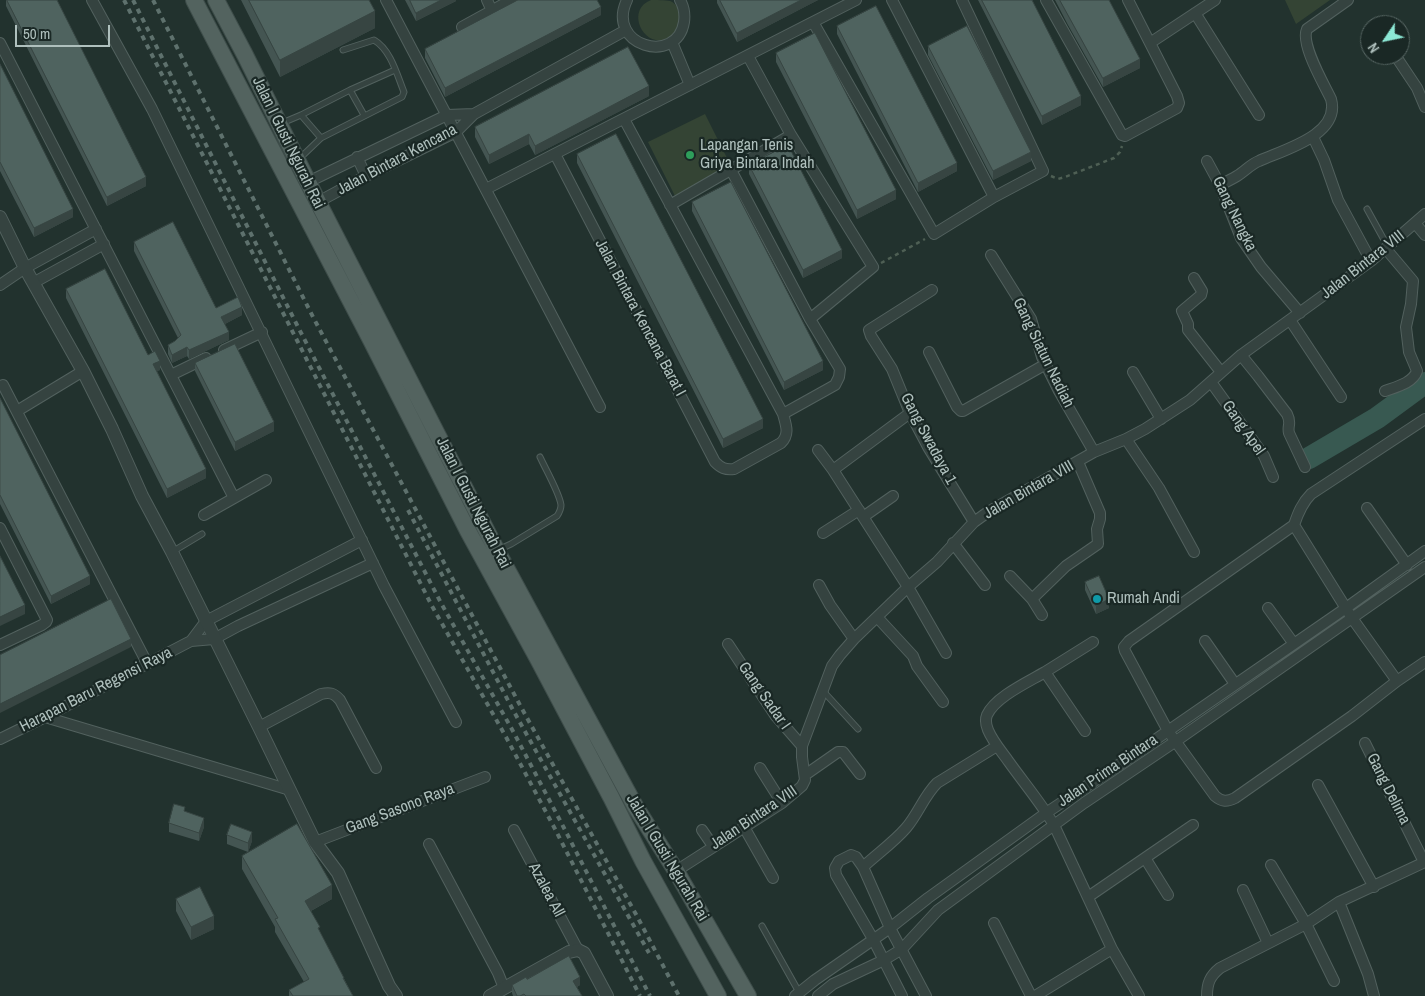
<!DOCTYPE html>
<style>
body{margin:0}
#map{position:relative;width:1425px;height:996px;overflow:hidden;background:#22322e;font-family:"Archivo Narrow",sans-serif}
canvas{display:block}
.north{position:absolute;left:1360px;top:15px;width:50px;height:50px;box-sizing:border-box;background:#1a2825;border:1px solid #566562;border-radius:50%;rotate:236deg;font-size:14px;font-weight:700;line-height:20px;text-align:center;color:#afc0bd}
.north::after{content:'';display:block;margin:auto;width:18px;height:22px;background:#8ce8d5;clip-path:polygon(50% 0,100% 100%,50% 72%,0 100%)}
.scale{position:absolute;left:15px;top:25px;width:95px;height:22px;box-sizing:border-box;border:2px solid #afc0bd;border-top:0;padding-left:6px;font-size:15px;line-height:18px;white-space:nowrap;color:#afc0bd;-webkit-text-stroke:4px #1a2825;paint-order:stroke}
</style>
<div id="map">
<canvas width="1425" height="996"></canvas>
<div class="north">N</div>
<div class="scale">50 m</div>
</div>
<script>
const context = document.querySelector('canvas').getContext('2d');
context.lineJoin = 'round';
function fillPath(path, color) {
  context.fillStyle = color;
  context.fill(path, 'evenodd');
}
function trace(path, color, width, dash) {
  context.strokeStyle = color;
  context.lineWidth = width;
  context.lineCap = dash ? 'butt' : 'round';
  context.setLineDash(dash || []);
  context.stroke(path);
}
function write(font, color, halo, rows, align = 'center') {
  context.font = font + ' "Archivo Narrow",sans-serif';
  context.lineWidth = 4.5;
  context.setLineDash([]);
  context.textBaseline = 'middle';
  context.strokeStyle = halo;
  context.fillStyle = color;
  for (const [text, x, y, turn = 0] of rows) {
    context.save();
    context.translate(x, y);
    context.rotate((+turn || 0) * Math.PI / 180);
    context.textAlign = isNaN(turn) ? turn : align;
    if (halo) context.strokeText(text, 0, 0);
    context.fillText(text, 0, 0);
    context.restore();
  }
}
const green = new Path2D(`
 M651,0C656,0 665,0 670,1C683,6 683,26 674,34C648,57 622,11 651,0Z
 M1285,0H1330L1296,24Z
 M705,114L732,168L675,196L648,142Z`);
const river = new Path2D(`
 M1309,458L1377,418L1425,383`);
const path = new Path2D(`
 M1051,176L1058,179L1065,177L1114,158L1120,152L1122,146
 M881,263L925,239`);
const service = new Path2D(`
 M350,90L364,115
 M301,115L321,138
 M282,123L301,115L350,90L395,70
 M299,159L321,138L402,97L404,92C397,75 391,50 374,40L343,50
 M1367,209L1383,238L1390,245
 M498,550L511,544L557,516C559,513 561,509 561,505C560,494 545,468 540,457
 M172,552L202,534
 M823,691L858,729
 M762,926L800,994`);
const minor = new Path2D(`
 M92,0L152,109L384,586L456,722
 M386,0L600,407
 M487,0L492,11
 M627,0C605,46 677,66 684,22C685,15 684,7 680,0
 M892,0L994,197
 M1046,0L1122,135L1125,136L1177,108L1179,103L1177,96L1128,0
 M1195,13L1259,115
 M813,22L934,234L994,197L1043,171L962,0
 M462,27L511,0
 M672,42L690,85
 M0,43L234,498
 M1150,43L1215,0
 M1395,55L1417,88L1425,107
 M748,56L791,135L873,267L810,319
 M1313,137L1324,160L1338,200L1371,261
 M555,154L715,462C721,468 725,470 734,469L781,443C790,434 786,425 783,414L624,119
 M357,157L366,176
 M1207,161L1220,185L1241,238L1261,267L1300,313
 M731,170L810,319L840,369L839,377L835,385L783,414
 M308,182L447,115L474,114
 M1220,185C1226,182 1232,179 1237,176C1245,171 1251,164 1259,161C1283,150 1341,135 1331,99C1324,84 1300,44 1307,29L1348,0
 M486,189L856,0
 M318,202L366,176L456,132L474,114L626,30
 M670,205L791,135
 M1415,223L1425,235
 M991,255L1031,319L1042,357L1059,391L1094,452
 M1194,278L1202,291L1201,295L1182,311L1188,324V330L1221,372
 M33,283L104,244
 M0,285L25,268L96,229
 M932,290L869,330L871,336L892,369L910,413L928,447L974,522
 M1290,320L1341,397
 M224,350L262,332
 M929,352L957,407L961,411H963L1046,364
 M1241,355L1258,376L1287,414C1292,424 1287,425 1289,433L1305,467
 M1133,372L1161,419
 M171,375L206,358
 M1211,382L1264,456L1273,477
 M3,385L147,663
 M1385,391C1396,387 1413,383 1417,371L1409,352L1406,327L1411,304L1413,281L1386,249
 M17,411L83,371
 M1126,439L1159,488L1194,552
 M818,450L833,470L908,587L946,653
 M833,470L910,413
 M1367,508L1407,565
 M204,515L266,480
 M863,517L893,496
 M1294,525L1129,641L1124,647L1125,651L1168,731L1215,796C1222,802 1227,802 1235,798L1352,716L1397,681L1425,662
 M0,528L47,620L46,622L42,625L0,645
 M823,533L859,510
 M953,543L985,585
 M1010,576L1032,599L1042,615
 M819,585L830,605L854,639
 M1032,599L1066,566L1098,544L1097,529L1100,519V513L1078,462
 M1268,608L1294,644
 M877,617L913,656L917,666L943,702
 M191,641L206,621L362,540
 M1205,641L1235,684
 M728,644L775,715L802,746
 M1045,672L1093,642
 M1397,681L1352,618L1294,525C1298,513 1302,503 1311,494L1425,419
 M45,717L290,790
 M259,727L321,694C330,692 334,693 340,700L376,768
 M1085,731L1045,672C1028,682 995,697 987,715C985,720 986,725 988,730C993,742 1002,752 1009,762C1024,783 1041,803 1054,825L1112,949L1139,996
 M0,739L45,717L187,643L191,641L214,639L238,626L373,563
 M1365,743L1424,862
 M760,768L782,803
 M805,775L838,752H843L860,774
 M1318,785L1374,887
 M744,827L773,878
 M514,830L578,950
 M702,830L713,846
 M315,842L485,777
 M429,844L498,973L504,988
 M1145,858L1168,895
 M1271,865L1306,924L1334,981
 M863,867C877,854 894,842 906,828C918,814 924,796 937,783L997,746
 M676,871L782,803L802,786L805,780L802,757V746L832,666L840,655L854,639L908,587L937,562L974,522L988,512L1094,452L1126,439L1145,429L1190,400L1241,355L1371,261L1425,214
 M1243,890L1268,943
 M1088,897L1193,825
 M1339,902L1368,974L1374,996
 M994,923L1031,996
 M795,996L815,980L890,928L928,898L1046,813L1123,762L1346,608L1425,551
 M818,996L833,984L884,960L902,949L938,910L1084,803L1176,741L1425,567
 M902,996L873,939L836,875L835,868L839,861L851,855L856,857L863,867L890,928L926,996
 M1035,996L1112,949
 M1207,996C1207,983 1210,976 1220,968L1306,924L1339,902L1425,862`);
const tertiary = new Path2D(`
 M0,217L25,268L83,371L112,429L142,496L172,552L259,727L315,842L338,873L389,986L396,996
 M490,996L569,952L578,950L584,953L607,996`);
const primary = new Path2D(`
 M194,0L371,340L468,531L538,659L611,797L643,861L718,996
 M216,0L245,55L318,202L497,551L635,806L676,871L748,996`);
const rail = new Path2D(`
 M124,0L432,606L506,737L555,829L640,996
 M133,0L297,325L441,603L514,733L564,828L650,996
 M153,0L313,317L521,707L638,918L679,996
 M408,510L513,710L649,953`);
const wall = new Path2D(`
 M6,0H57L146,186L107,206L6,6Z
 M241,0H369L375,28L280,77Z
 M405,0H456V1L416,21Z
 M717,0H818L737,42L717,3Z
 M978,0H1032L1081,105L1042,125Z
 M1055,0H1109L1140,68L1103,87L1068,25Z
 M601,15L445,97L425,58V49Z
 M837,26L957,171L918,192L837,34Z
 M928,46L1031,161L993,180L928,55Z
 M776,53L896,199L857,219L776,62Z
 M0,64L73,217L34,237L0,171Z
 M649,96L535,155L529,144L489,164L475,137V127Z
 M577,154L763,428L723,448L577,163Z
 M749,165L842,258L803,278L749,174Z
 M692,202L823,370L784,390L692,211Z
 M134,242L216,308L242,315L225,324L229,340L189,359L187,356L172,363L168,354V345L175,341L178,338L134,251Z
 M66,289L148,355L160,370L157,371L206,478L167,498L66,298Z
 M195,363L274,431L235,451L195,371Z
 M0,398L90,584L51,604L0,504Z
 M1085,582L1109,608L1096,614L1085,590Z
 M185,811L204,827L199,841L169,832V823Z
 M227,835L252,841L248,852L227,844Z
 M242,856L332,899L311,911L320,932L353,996H289V990L304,982L275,932V927L242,869Z
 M176,899L214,929L191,940L176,911Z
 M527,979L580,985L577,987L582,996H513L512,993V985Z`);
const shadedWall = new Path2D(`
 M441,0H456V1L416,21V13Z
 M801,0H818L737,42V33Z
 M601,7V15L445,97V88Z
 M375,11V28L280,77V60Z
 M1140,59V68L1103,87V78Z
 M649,86V96L535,155V146Z
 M1081,96V105L1042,125V116Z
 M529,134V144L489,164V155Z
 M1031,152V161L993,180V171Z
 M957,163V171L918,192V183Z
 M146,177V186L107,206V197Z
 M896,190V199L857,219V210Z
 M73,209V217L34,237V228Z
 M842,250V258L803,278V270Z
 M242,307V315L221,326V317Z
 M229,332V340L189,359V350Z
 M187,347V356L172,363V355Z
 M160,361V370L153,373V364Z
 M823,361V370L784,390V382Z
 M763,419V428L723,448V439Z
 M274,422V431L235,451V442Z
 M206,469V478L167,498V489Z
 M90,576V584L51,604V596Z
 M1109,599V608L1096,614V606Z
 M25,605V614L0,626V617Z
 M131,639V647L0,713V704Z
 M204,818V827L199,841V833Z
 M252,832V841L248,852V843Z
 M332,885V899L305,914V901Z
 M214,916V929L191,940V927Z
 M580,977V985L573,989V981Z`);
const building = new Path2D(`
 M7,0H57L146,177L107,197Z
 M249,0H369L375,11L280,60Z
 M410,0H441L416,13Z
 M518,0H597L601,7L445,88L425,49Z
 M720,0H801L737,33Z
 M982,0H1032L1081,96L1042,116Z
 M1060,0H1109L1140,59L1103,78Z
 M876,6L957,163L918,183L837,26Z
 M967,26L1031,152L993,171L928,46Z
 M815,33L896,190L857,210L776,53Z
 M628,47L649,86L535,146L529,134L489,155L475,127Z
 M0,64L73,209L34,228L0,162Z
 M616,134L763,419L723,439L577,154Z
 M788,145L842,250L803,270L749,165Z
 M731,182L823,361L784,382L692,202Z
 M173,222L216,308L238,297L242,307L221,317L229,332L189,350L187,347L172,355L168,345L175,341L181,335L134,242Z
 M105,269L148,355L155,351L160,361L153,364L206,469L167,489L66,289Z
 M235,344L274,422L235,442L195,363Z
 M0,398L90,576L51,596L0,495Z
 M0,556L25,605L0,617Z
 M1099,576L1109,599L1096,606L1085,582Z
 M111,599L131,639L0,704V655Z
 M174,804L185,807L184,811L204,818L199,833L169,823Z
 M231,824L252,832L248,843L227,835Z
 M297,824L332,885L305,901L320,927L318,928L344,978H343L353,996H293L289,990L309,979L275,919L278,918L242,856Z
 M200,887L214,916L191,927L176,899Z
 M569,956L580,977L573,981L582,996H526L524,994L520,996H517L512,985L526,977L527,979Z`);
const markers = [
 [690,155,5,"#2e9e5b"],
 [1097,599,5,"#0f9aa8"]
];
const streetNames = [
 ["Jalan I Gusti Ngurah Rai",288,143,64],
 ["Jalan Bintara Kencana",397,160,-28],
 ["Gang Nangka",1234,214,64],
 ["Jalan Bintara VIII",1363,265,-38],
 ["Jalan Bintara Kencana Barat I",640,318,62],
 ["Gang Siatun Nadiah",1043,353,64],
 ["Gang Apel",1243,428,55],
 ["Gang Swadaya 1",928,439,62],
 ["Jalan Bintara VIII",1029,490,-30],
 ["Jalan I Gusti Ngurah Rai",473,503,63],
 ["Harapan Baru Regensi Raya",96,690,-27],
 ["Gang Sadar I",764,696,55],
 ["Jalan Prima Bintara",1108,771,-34],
 ["Gang Delima",1388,789,63],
 ["Gang Sasono Raya",400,809,-21],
 ["Jalan Bintara VIII",754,818,-34],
 ["Jalan I Gusti Ngurah Rai",667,858,59],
 ["Azalea All",546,890,62]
];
const poiNames = [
 ["Lapangan Tenis",700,146],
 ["Griya Bintara Indah",700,164],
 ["Rumah Andi",1107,599]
];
fillPath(green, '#344434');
trace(river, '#385951', 22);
trace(service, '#52615e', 7);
trace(minor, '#52615e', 12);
trace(tertiary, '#52615e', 14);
trace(primary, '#3e4d4a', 18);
trace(path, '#4e5f54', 2.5, [4, 4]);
trace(service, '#354340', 5);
trace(minor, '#354340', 10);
trace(tertiary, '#354340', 12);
trace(primary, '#53635f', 16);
trace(rail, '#5e716d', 4, [5, 5]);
fillPath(wall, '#445552');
fillPath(shadedWall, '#374542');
fillPath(building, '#4f635f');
trace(building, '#374542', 1);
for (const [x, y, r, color] of markers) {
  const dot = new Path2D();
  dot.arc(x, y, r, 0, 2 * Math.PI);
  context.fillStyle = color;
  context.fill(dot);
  trace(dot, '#1a2825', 2);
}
write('16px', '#afc0bd', '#1a2825', streetNames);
write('16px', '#afc0bd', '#1a2825', poiNames, 'left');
</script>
